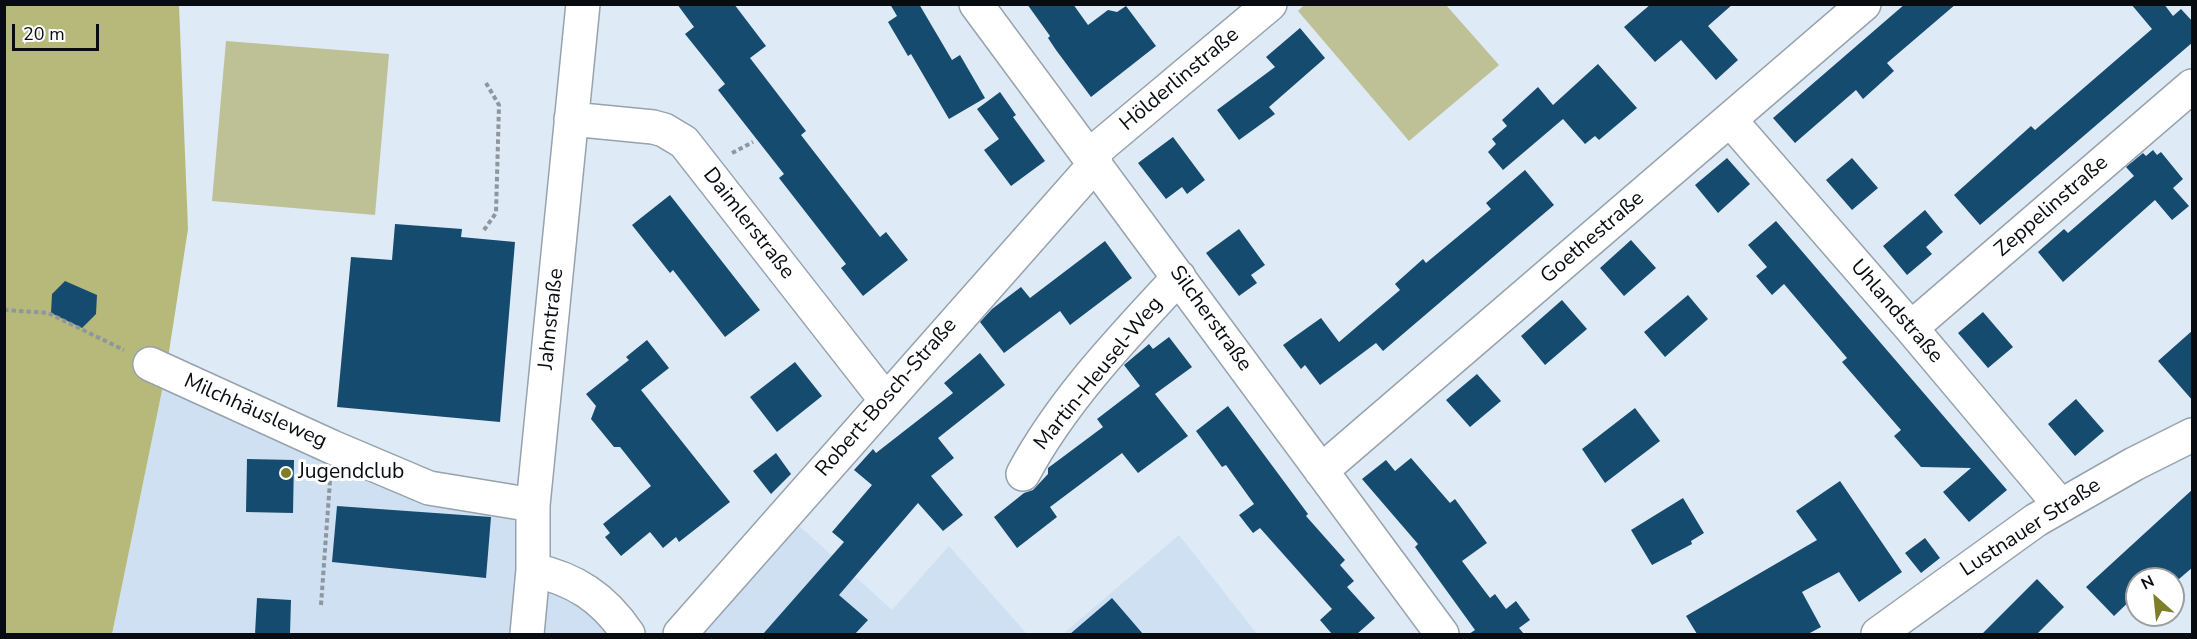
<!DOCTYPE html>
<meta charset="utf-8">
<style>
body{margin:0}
#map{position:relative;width:2197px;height:639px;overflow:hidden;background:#deeaf5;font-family:"Nunito Sans",sans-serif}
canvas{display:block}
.frame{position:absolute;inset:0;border:6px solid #080c10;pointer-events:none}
.north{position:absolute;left:2125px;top:567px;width:60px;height:60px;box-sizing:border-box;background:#fff;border:2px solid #9c9e9f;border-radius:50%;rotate:333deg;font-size:16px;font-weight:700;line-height:24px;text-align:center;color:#080c10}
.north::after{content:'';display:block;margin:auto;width:21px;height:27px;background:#7d7e27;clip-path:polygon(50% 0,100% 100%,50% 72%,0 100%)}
.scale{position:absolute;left:12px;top:24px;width:87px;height:27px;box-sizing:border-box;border:3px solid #080c10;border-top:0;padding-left:8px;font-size:18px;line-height:21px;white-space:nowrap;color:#080c10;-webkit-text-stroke:4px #fff;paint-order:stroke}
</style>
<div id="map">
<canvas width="2197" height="639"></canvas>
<div class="frame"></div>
<div class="north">N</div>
<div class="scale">20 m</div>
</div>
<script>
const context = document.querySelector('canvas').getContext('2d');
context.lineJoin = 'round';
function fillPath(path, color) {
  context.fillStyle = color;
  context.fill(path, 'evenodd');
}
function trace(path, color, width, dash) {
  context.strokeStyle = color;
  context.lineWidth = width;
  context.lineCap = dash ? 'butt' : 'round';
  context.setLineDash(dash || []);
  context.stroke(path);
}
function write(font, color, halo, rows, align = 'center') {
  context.font = font + ' "Nunito Sans",sans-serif';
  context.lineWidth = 6;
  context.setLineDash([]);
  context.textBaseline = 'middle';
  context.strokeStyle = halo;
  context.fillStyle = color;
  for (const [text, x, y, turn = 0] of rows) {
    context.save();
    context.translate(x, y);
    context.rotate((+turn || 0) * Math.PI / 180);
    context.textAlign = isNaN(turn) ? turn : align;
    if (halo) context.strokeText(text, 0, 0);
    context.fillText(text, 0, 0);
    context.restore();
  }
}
const built = new Path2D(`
 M166,371L332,447L533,505V570L629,634H112Z
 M786,514L892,610L949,546L1027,634H680Z
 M1179,535L1257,634H1063Z`);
const green = new Path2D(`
 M1305,4L1446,5L1499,65L1409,141L1298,11Z
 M226,41L389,54L375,215L212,201Z`);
const forest = new Path2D(`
 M4,5H179L188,229L166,371L112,634H5Z`);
const building = new Path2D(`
 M677,4H734L766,46L750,58L806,131L801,135L880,237L886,232L908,260L863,296L841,268L846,264L779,178L784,174L718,90L725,84L685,34L694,27Z
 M890,4H919L952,60L960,55L985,98L949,119L911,54L908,56L888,22L897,16Z
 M1027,4H1073L1088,25L1108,10L1117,12L1126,6L1156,46L1091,97L1056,50L1048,38L1050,36Z
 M1651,4H1733L1708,26L1738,60L1716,80L1681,40L1655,62L1624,27Z
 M1905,4H1956L1887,63L1894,71L1863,99L1856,90L1795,143L1773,118Z
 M2131,4H2164L2173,16L2181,9L2193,22V42L1980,225L1954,195L2031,126L2035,130L2152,29Z
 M1300,28L1325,58L1269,107L1275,114L1239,140L1217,110L1275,67L1266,57Z
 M1598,64L1637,108L1599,140L1595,136L1585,144L1563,119L1503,170L1488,152L1496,144L1492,139L1507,126L1502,120L1538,87L1553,105Z
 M1000,92L1016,115L1013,117L1045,161L1011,186L984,150L999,139L977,109Z
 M1173,137L1205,180L1187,194L1182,187L1166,199L1138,163Z
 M2153,150L2157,155L2161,152L2183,179L2173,188L2189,206L2172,220L2155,200L2063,282L2038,252L2064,229L2068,233L2134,176L2126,167L2143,153L2146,156Z
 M1727,158L1750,184L1718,213L1695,185Z
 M1852,158L1878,188L1852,210L1826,180Z
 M1525,170L1554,205L1383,351L1376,343L1320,385L1305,365L1301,369L1283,345L1321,318L1339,342L1400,290L1395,284L1423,259L1426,263L1491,209L1486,203Z
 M670,195L760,310L725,337L673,270L670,273L632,225Z
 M1925,210L1943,232L1926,247L1932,254L1907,275L1883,246Z
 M1776,221L2007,490L1969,522L1943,492L1971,468L1921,467L1894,436L1901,430L1842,362L1847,358L1784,284L1772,295L1756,276L1767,267L1748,245Z
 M395,224L462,229L461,237L515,242L500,422L337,407L351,257L392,260Z
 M1239,229L1265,265L1251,275L1257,283L1239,296L1206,253Z
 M1631,240L1656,268L1624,296L1600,268Z
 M1105,241L1132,278L1070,325L1060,311L1004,353L980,322L992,309L1021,287L1030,298Z
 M65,281L97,295L96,314L82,328L51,313L52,294Z
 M1688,295L1708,319L1665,357L1644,332Z
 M1562,300L1587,329L1545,365L1521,336Z
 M1983,312L2013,347L1988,368L1958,333Z
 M2193,330V401L2158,361Z
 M1169,337L1192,367L1155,394L1188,436L1138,473L1122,453L1050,507L1057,517L1017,548L994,517L1024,493L1033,490L1048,474V468L1103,427L1097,419L1140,386L1124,365L1149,344L1153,349Z
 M647,340L669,368L641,390L730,502L679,542L676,537L663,548L650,532L621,556L605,537L610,533L603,524L651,486L620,447H614L591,419L596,406L586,394L629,360L626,357Z
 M980,353L1005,385L938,438L954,458L931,476L963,515L943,531L918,503L839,595L868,620L855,634H763L844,542L832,532L872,485L854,470L873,449L876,453L953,393L944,383Z
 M795,362L822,396L777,432L750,397Z
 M1477,374L1501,401L1470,427L1446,400Z
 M2076,399L2104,431L2075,456L2048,424Z
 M1228,406L1308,514L1306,516L1345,560L1340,565L1354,581L1347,587L1375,618L1357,634H1332L1320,620L1332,609L1260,528L1253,533L1239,515L1254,504L1226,465L1222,467L1196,431Z
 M1635,408L1660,441L1605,483L1582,449Z
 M776,453L791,474L771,494L753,471Z
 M1411,458L1450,503L1455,499L1487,543L1462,561L1490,598L1495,594L1506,609L1516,601L1530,620L1519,628L1524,634H1469L1475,630L1415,547L1418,544L1362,479L1386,460L1395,471Z
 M247,459L294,460L293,513L246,512Z
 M1840,481L1902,572L1859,602L1839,572L1802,592L1821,627L1808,634H1697L1686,616L1817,540L1796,511Z
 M2193,489V567L2179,579H2137V594L2114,616L2086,587Z
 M1683,498L1704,533L1691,541L1692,544L1652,565L1631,530Z
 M337,506L491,517L486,578L332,562Z
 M1925,538L1940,558L1921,573L1905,553Z
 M2037,579L2064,607L2037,634H1982Z
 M257,598L291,600L290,634H255Z
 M1112,598L1143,634H1070Z`);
const path = new Path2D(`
 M732,153L753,142
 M484,230L496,213L499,105L486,83
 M4,310L48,313L124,350
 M321,605L330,481`);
const minor = new Path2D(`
 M976,4L1442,634
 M571,119L653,127L664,130L684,142L885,399
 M1730,120L1911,328L2060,505
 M1090,155L1270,4
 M1911,328L2192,86
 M150,364L332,447L429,488L533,505
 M1321,471L1864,4
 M1023,474C1062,401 1123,337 1179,277
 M533,570C575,579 604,598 628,634
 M527,634L533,570V505L583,4
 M680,634L1096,163
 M1878,634L2036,520L2134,464L2192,435`);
const markers = [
 [286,473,6,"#7d7e27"]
];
const streetNames = [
 ["Hölderlinstraße",1180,80,-40],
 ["Zeppelinstraße",2052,207,-41],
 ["Daimlerstraße",748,224,52],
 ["Goethestraße",1593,238,-41],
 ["Uhlandstraße",1896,312,49],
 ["Jahnstraße",552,319,-84],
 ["Silcherstraße",1210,319,54],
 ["Martin-Heusel-Weg",1099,374,-51],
 ["Robert-Bosch-Straße",887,398,-49],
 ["Milchhäusleweg",255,412,24],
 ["Lustnauer Straße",2031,528,-33]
];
const poiNames = [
 ["Jugendclub",298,473]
];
fillPath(built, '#cee0f1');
fillPath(green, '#bec096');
fillPath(forest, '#b7b97a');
fillPath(building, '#164b70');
trace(minor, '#96a2ac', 36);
trace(path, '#8e979f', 4, [4.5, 3]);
trace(minor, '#fff', 33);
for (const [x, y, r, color] of markers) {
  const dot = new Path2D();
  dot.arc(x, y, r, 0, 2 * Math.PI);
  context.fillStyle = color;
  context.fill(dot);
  trace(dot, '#fff', 2);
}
write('21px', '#080c10', '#fff', streetNames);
write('21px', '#080c10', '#fff', poiNames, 'left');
</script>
